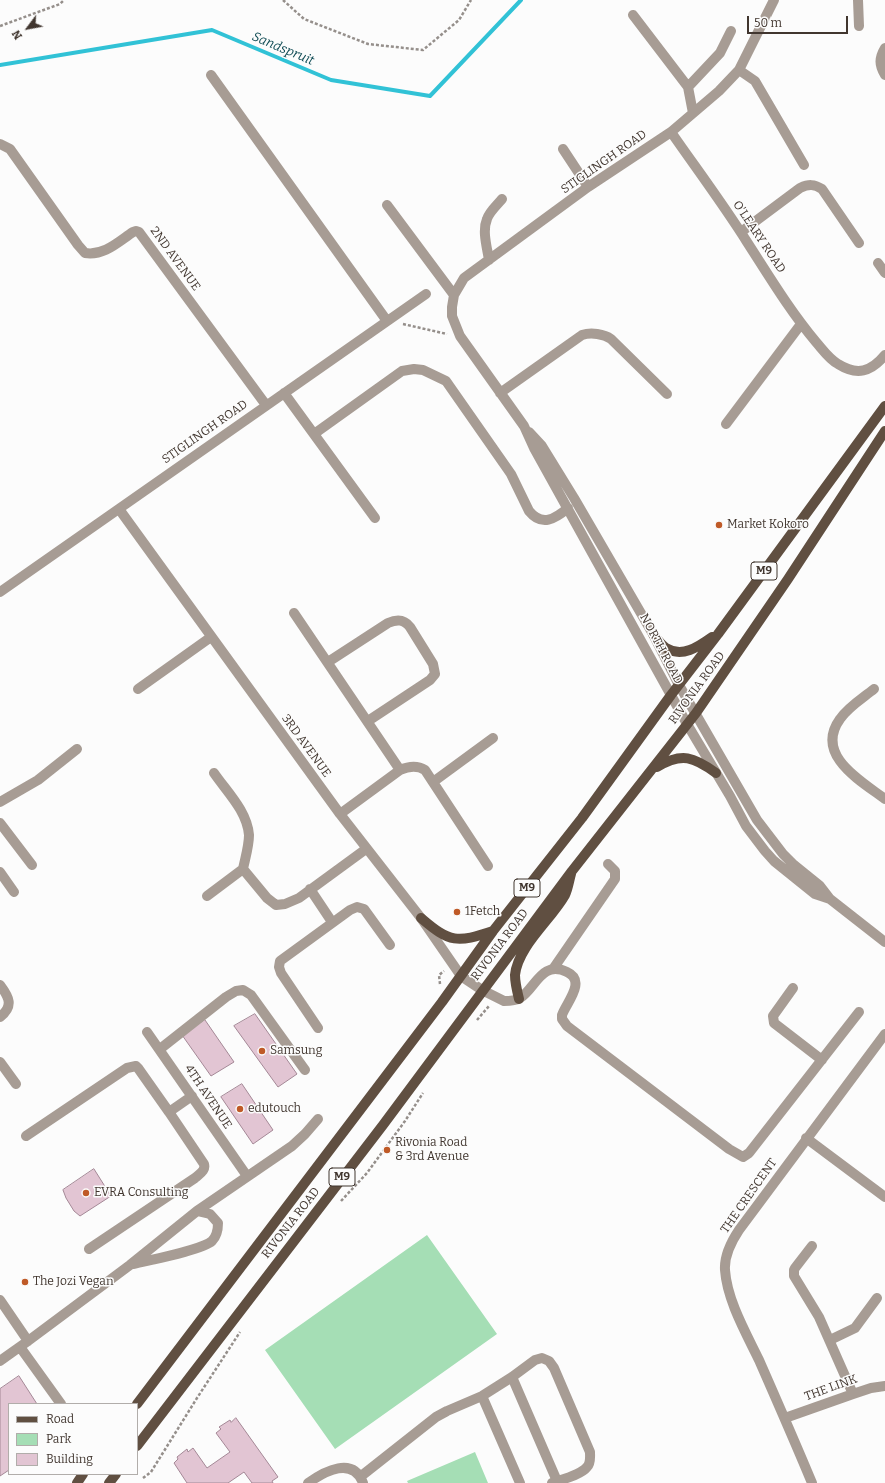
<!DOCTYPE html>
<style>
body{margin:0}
#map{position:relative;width:885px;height:1483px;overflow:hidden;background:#fcfcfc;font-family:Bitter,serif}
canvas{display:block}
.legend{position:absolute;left:8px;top:1403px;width:130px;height:72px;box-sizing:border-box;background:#fcfcfc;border:1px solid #b1adaa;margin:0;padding:5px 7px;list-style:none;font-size:12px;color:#41362f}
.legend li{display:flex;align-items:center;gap:8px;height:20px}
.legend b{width:20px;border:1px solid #b1adaa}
.north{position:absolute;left:8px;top:8px;width:40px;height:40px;-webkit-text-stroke:3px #fcfcfc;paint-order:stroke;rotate:238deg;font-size:11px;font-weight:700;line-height:16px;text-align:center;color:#41362f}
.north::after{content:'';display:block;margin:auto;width:14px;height:18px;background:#41362f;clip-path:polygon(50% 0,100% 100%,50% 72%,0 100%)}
.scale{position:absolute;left:747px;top:16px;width:101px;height:18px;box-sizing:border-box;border:2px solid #41362f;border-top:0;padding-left:5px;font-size:12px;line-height:14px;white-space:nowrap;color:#41362f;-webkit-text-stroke:3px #fcfcfc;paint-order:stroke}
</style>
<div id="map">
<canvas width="885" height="1483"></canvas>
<ul class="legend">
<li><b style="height:5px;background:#604f41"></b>Road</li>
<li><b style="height:11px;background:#a5deb5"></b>Park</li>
<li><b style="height:11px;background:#e2c5d3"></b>Building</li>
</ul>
<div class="north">N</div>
<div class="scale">50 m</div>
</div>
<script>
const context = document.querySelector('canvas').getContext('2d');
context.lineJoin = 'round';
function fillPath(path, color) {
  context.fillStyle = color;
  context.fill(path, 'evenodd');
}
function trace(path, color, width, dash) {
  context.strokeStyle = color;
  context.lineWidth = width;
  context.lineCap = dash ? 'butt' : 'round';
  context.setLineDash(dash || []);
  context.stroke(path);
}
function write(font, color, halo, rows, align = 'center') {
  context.font = font + ' Bitter,serif';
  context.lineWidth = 3;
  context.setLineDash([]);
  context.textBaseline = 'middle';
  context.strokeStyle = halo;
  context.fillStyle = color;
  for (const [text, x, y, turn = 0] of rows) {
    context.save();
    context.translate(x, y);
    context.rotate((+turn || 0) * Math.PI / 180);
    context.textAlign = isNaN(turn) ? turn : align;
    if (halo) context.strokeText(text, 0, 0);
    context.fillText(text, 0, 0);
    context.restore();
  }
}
const green = new Path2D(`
 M427,1235L497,1334L335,1449L265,1350Z
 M475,1452L488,1483H408L407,1481Z`);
const stream = new Path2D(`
 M0,65L212,30L331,80L430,96L521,0`);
const building = new Path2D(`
 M255,1014L297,1074L278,1087L234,1026Z
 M205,1020L234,1062L211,1076L182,1035Z
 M242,1084L273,1130L253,1144L221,1097Z
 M94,1169L111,1196L80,1216L74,1211L66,1198L63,1190Z
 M19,1376L37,1404H9V1470L0,1476V1389Z
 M236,1418L278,1477L272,1481L273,1483H252L244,1472L228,1483H187L174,1463L178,1459L177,1457L187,1449L188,1452L193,1448L207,1468L230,1452L216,1433L221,1429L219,1427L230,1420L231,1422Z`);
const path = new Path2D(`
 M283,0L304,19L368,44L423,50L459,20L471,0
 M0,26L60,4L64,0
 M403,324L447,334
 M440,984L439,975L444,971
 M477,1020L489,1006
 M341,1201L367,1173L405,1121L423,1093
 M143,1478L151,1472L197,1398L240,1332`);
const minor = new Path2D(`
 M774,0L739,70L719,91L671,132L588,187L464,278L454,295L452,307V316L460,336L524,426L534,448L687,724L730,796L746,826L765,851L774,861L815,894L830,899
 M858,0L859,26
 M633,15L688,87L693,113
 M885,48C879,58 879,65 885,75
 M739,70L755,81L804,165
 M211,75L387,321
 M688,87L720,53L731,31
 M671,132C696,168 723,204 747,242C769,276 790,311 816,342C823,350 829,359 838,364C857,376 871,372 885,355
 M0,144L10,149L78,245L85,253C104,256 118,242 133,232L136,231L139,232L266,405
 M563,149L588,187
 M387,205L454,295
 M741,232L800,188C809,184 814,184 822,189L859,243
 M489,260C487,247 482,231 487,219C489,212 497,205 502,199
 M878,263L885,273
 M284,393L375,518
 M500,393L582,335C591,332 604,334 611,339L667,394
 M726,424L801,324
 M529,432L542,446L574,498L653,634L679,685L757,820L783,854L794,865L820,886L830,899L885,942
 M314,434L402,371L414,369L423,370L446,381L511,474L529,511C542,527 555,519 568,508
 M119,509L340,814L421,918L461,976L482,990L504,1001C509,1001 515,1001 520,998C536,988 541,960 567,972C587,981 566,1003 562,1015V1019L567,1026L729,1149L743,1157L749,1153L859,1012
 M0,592L426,294
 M294,613L400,770
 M328,662L388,623C397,619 404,619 410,627L433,664L435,674L430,680L368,721
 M138,689L211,637
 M874,689C863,698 848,707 840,719C814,755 861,781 885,799
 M214,773C227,792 247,811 249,835C249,846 245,859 243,869L267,898L276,905L285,904L299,898L366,849
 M433,782L493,738
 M0,802L38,780L77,749
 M340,814L400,770C409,766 417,765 425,770L488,866
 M0,823L32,865
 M0,872L14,892
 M310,889L332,922
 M207,896L243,869
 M553,969L615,879V871L608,864
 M0,985C9,997 14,1006 0,1017
 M793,988L773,1016L774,1023L822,1060
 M318,1028L281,973L279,967L280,961L350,910L357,907L364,909L390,945
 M147,1032L247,1176
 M160,1049L226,997L236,991L243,990L251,995L305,1070
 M0,1062L16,1084
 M26,1136L127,1068L136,1066L138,1068L169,1112L192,1096
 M806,1138L885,1197
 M812,1246L795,1268L794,1270V1276L819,1317L853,1394
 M89,1249L195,1178C199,1174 206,1171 204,1164L169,1112
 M134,1264C150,1260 202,1250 212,1241C217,1236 218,1229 218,1223L210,1214L197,1211
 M0,1300L28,1341
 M830,1340L855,1328L877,1298
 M20,1347L61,1404
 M0,1361L28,1341L130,1265L197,1211L292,1146L305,1134L318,1119
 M512,1377L557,1481
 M482,1396L520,1483
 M785,1418L853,1394L871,1388L885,1386
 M360,1477L436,1417L447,1411L482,1396L512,1377L535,1360L542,1358L549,1361L554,1368L590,1452C590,1457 591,1463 587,1467C581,1475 560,1480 552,1483
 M308,1483C325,1471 353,1456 363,1483
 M812,1483C795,1442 777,1401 759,1360C746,1333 727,1300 725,1270C724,1255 731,1242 739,1230L885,1034`);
const major = new Path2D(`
 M653,634C657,639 661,645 666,648C682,658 698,647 712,637
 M657,767C682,752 694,757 716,773
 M421,918C450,943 457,943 493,931
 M519,999C517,991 515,983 515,975C518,946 551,920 565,895C568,889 569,881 571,874
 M137,1404L442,1002L493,931L582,818L671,695L718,634L885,406
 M137,1446L383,1125L572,871L696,713L788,579L885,431
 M77,1483L83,1474
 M109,1483L116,1474`);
const markers = [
 [719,525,4,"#bf5a27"],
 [457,912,4,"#bf5a27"],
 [262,1051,4,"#bf5a27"],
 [240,1109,4,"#bf5a27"],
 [387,1150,4,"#bf5a27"],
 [86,1193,4,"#bf5a27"],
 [25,1282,4,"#bf5a27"]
];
const shields = [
 [764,571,26],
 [527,888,26],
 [342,1177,26]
];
const shieldNames = [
 ["M9",764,571],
 ["M9",527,888],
 ["M9",342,1177]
];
const streetNames = [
 ["STIGLINGH ROAD",604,162,-35],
 ["O'LEARY ROAD",759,237,56],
 ["2ND AVENUE",175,259,54],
 ["STIGLINGH ROAD",205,432,-35],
 ["NORTH ROAD",661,649,62],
 ["RIVONIA ROAD",697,688,-54],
 ["3RD AVENUE",306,746,54],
 ["RIVONIA ROAD",500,945,-53],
 ["4TH AVENUE",208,1097,56],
 ["THE CRESCENT",749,1196,-55],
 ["RIVONIA ROAD",291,1223,-52],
 ["THE LINK",831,1388,-20]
];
const poiNames = [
 ["Market Kokoro",727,525],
 ["1Fetch",465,912],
 ["Samsung",270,1051],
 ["edutouch",248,1109],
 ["Rivonia Road",395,1143],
 ["& 3rd Avenue",395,1157],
 ["EVRA Consulting",94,1193],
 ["The Jozi Vegan",33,1282]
];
const waterNames = [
 ["Sandspruit",283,49,23]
];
fillPath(green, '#a5deb5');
trace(stream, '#31c2d6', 4);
fillPath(building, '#e2c5d3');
trace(building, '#a48896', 1);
trace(path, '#958f8b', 2.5, [3, 2]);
trace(minor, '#a79c94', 10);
trace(major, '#604f41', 10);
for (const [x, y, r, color] of markers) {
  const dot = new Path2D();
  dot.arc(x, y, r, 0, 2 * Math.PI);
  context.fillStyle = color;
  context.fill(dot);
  trace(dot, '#fcfcfc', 1.5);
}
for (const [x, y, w] of shields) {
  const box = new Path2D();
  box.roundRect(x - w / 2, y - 9, w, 18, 3);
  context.fillStyle = '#fcfcfc';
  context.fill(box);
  trace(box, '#41362f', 1);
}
write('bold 11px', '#41362f', null, shieldNames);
write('12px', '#41362f', '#fcfcfc', streetNames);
write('12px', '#41362f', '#fcfcfc', poiNames, 'left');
write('italic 13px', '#0f4b54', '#fcfcfc', waterNames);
</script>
